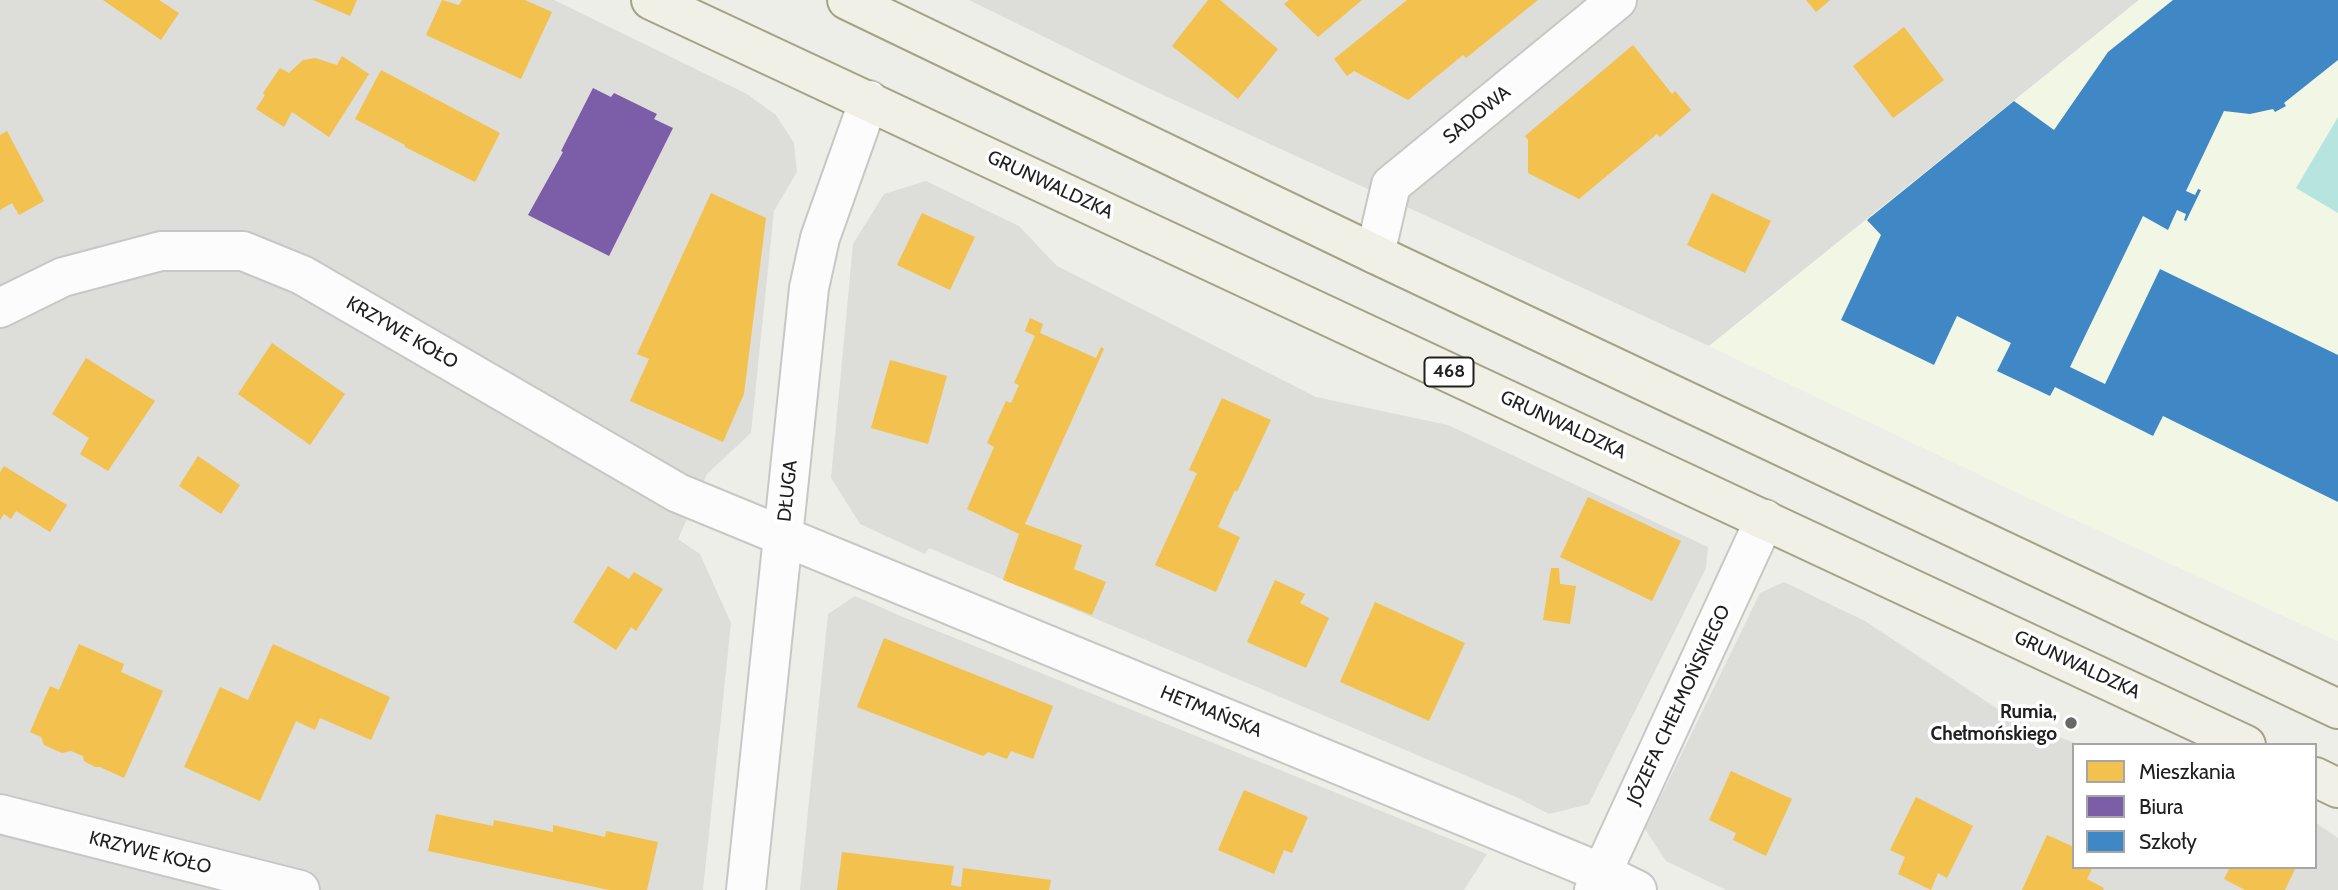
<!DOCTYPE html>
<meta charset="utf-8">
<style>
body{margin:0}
#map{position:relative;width:2338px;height:890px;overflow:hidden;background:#eeeee9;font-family:Cabin,sans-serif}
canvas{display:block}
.legend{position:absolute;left:2072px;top:743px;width:245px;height:126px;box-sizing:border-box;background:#fff;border:2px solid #a6a6a6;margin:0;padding:9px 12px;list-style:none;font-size:21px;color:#202020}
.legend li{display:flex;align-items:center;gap:14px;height:35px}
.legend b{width:35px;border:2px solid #a6a6a6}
</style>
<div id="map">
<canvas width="2338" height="890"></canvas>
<ul class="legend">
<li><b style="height:19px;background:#f2c14e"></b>Mieszkania</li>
<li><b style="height:19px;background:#7b5ea7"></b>Biura</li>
<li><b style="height:19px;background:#3f88c5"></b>Szkoły</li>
</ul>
</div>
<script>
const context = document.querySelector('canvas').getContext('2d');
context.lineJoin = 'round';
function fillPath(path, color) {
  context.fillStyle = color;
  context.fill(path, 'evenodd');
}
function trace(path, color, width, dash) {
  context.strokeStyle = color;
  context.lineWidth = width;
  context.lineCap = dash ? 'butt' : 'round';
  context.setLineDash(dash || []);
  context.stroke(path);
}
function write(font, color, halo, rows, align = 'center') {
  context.font = font + ' Cabin,sans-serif';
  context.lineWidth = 7;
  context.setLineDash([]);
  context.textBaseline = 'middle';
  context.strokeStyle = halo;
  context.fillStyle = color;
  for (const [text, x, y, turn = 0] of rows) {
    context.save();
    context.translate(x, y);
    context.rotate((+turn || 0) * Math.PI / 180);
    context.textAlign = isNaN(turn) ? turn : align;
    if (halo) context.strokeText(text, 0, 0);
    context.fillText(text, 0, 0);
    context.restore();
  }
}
const residential = new Path2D(`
 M0,0H554L747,94L776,115L794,143L797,172L774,211L751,433L707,474L678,539L700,554L731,623L703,890H0Z
 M969,0H2139L1709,346L1146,87Z
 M926,181L1019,226L1057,266L1316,397L1448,425L1708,547L1706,568L1589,804L1549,814L1516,797L929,548L925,554L860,524L831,478L853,244L884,194Z
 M1784,582L1865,621L2013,719L2080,745H2074V867H2315V822L2338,838V890H1726L1666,861L1645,829L1760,593Z
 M855,596L903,617L1487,854L1464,890H800L828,614Z`);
const education = new Path2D(`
 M2139,0H2338V641L2041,504L1709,346Z`);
const pitch = new Path2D(`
 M2338,117V213L2296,188Z`);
const homes = new Path2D(`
 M103,0H159L179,13L161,40Z
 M313,0H357L350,16Z
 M442,0L459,5L462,0H525L552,12L521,79L426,35Z
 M1208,0H1220L1278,49L1238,99L1172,46Z
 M1289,0H1362L1318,37L1284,4Z
 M1407,0H1538L1466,58L1463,55L1408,100L1354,71L1347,76L1334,59Z
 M1806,0H1830L1816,12Z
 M1904,27L1944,80L1893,118L1853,66Z
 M1633,45L1672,94L1675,91L1691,110L1660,137L1657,134L1579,199L1528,173V140L1525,136Z
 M342,56L369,74L329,137L292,112L284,127L256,109L265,95L263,93L280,68L289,73L303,60L315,58L337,65Z
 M381,70L500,133L475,182L405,147V145L355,119Z
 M7,131L44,201L19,215L12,203L0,210V135Z
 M711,193L766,218L744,394L723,442L630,401L649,359L637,354Z
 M1712,193L1771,221L1745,273L1687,245Z
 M922,213L975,237L950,290L897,265Z
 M1030,318L1043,324L1040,333L1096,358L1101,347L1104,349L1025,524L1082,545L1074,569L1106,582L1092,615L1003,580L1019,534L967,509L994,447L987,443L1006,401L1011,403L1019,385L1014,383L1035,336L1025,331Z
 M272,343L345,394L310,445L238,394Z
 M86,358L155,401L108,471L80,454L89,438L52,414Z
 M890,360L947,376L928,444L871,428Z
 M1222,398L1271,420L1237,492L1235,490L1218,527L1240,537L1216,592L1155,565L1197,473L1189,470Z
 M198,456L240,485L221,514L179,486Z
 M4,466L67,505L50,532L16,511L11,519L4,514L0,520V472Z
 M1588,497L1681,541L1652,601L1560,557Z
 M608,566L629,579L634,572L663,589L636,631L631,627L616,650L573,622Z
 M1551,568H1559L1560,584L1576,586L1570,624L1543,620Z
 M1275,580L1305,594L1300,603L1329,618L1306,668L1247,642Z
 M1375,602L1465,643L1429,721L1340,682Z
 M884,638L1053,706L1033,759L1011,751L1007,759L988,752L983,756L857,707Z
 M79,644L124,664L121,672L163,691L124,778L100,767H95L84,761L83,756L71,751L62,753L44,745L41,737L30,732L50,686L59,690Z
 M273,644L390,697L371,740L320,718L315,730L296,721L260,801L184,767L220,687L248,700Z
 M1731,771L1792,799L1766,856L1733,840L1736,833L1709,820Z
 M1244,790L1308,817L1292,853L1284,850L1274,874L1218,850Z
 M1916,797L1973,826L1947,878L1938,873L1931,890L1898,874L1905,857L1890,850Z
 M436,814L493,826L494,820L553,832V825L605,837L606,831L658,842L647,890H609L428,851Z
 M2047,835L2074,847V867H2093L2087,879L2104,888L2103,890H2022Z
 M842,852L954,866L951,885L961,887L963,868L1051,880L1049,890H837Z
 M2230,867H2296L2285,890H2245L2224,879Z`);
const offices = new Path2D(`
 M593,88L611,97L614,93L657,114L654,119L673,128L609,256L528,215L563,152L561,151Z`);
const schools = new Path2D(`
 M2173,0H2338V60L2284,103L2286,106L2275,112L2273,109L2250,114L2224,111L2186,191L2195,195L2198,189L2201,190L2186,221L2184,220L2186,214L2177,210L2168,230L2143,216L2070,367L2105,384L2160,269L2338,355V502L2163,416L2153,436L2055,387L2050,396L1997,371L2011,343L1957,316L1934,365L1841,320L1881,235L1867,220L2014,101L2054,130L2108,52Z`);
const minor = new Path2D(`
 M1375,254L1391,185L1617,0
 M0,308L63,277L161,251H243L302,275L678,493L1602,873L1637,890
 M0,814L300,890
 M746,890L809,288L820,238L869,100
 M1594,890L1765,519`);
const major = new Path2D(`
 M651,0L2246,745
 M847,0L1375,254L2338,709
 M2315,777L2338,788`);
const markers = [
 [2071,723,7,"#686866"]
];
const shields = [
 [1449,372,49]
];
const shieldNames = [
 ["468",1449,372]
];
const streetNames = [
 ["SADOWA",1477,115,-39],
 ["GRUNWALDZKA",1050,185,25],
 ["KRZYWE KOŁO",402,333,30],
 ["GRUNWALDZKA",1563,425,25],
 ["DŁUGA",788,491,-84],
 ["GRUNWALDZKA",2077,665,25],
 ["JÓZEFA CHEŁMOŃSKIEGO",1679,705,-65],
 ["HETMAŃSKA",1211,712,22],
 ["KRZYWE KOŁO",150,853,14]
];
const poiNames = [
 ["Rumia,",2057,712],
 ["Chełmońskiego",2057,734]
];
fillPath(residential, '#ddddda');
fillPath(education, '#f2f7e5');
fillPath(pitch, '#b6e5df');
fillPath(homes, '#f2c14e');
fillPath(offices, '#7b5ea7');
fillPath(schools, '#3f88c5');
trace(minor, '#c7c7c5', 42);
trace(major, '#a4a385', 42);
trace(minor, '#fcfcfc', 38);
trace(major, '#f1f0e6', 38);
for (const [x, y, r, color] of markers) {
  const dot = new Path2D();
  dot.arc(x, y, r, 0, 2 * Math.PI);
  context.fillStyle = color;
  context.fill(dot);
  trace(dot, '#fff', 2.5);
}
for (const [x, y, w] of shields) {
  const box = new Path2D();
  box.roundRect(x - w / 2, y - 14.5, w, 29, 5);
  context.fillStyle = '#fff';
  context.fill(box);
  trace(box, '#202020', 2);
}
write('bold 18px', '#202020', null, shieldNames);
write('19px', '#202020', '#fff', streetNames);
write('bold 19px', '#202020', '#fff', poiNames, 'right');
</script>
